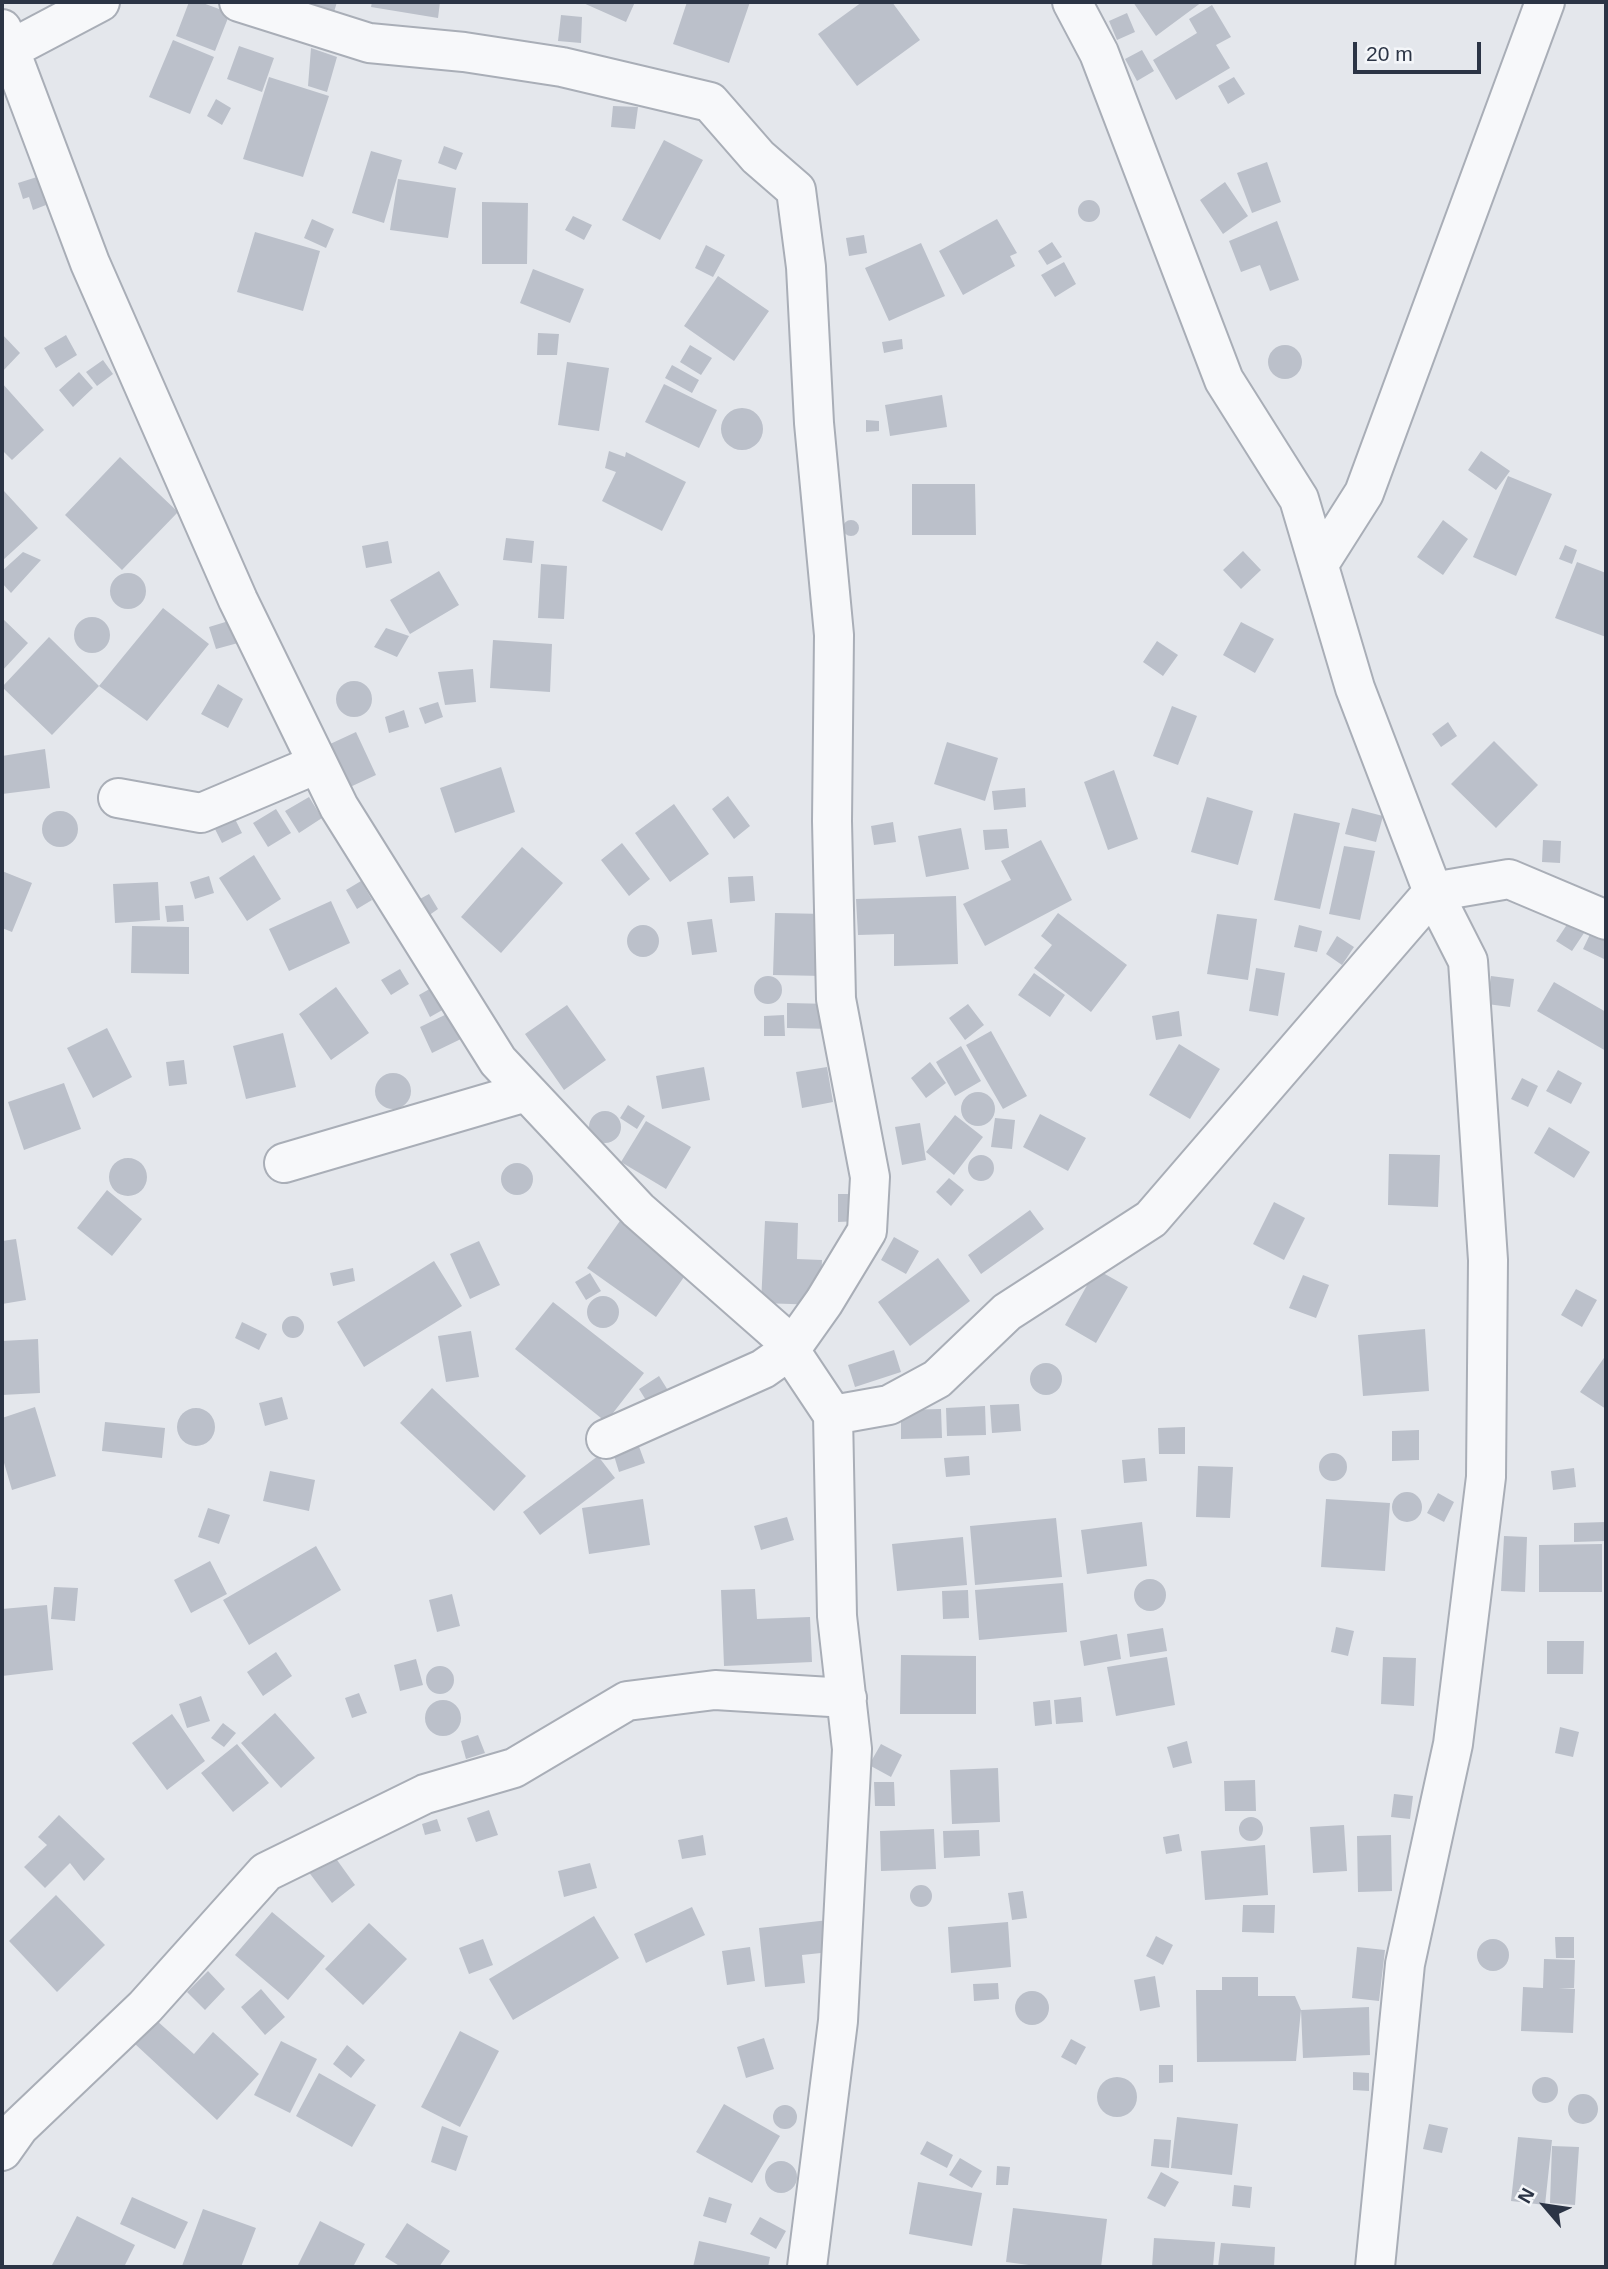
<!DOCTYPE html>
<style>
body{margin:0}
#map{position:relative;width:1608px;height:2269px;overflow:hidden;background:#e4e7ec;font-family:Helvetica,sans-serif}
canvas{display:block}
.frame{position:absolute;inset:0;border:4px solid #2b3445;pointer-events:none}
.north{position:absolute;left:1510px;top:2171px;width:70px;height:70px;-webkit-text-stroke:5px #f4f6f9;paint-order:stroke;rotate:299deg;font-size:19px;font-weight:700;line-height:28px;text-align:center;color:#2b3445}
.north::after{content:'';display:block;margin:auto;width:24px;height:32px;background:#2b3445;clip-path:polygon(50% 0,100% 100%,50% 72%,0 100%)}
.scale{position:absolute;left:1353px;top:42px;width:128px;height:32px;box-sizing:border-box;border:4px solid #2b3445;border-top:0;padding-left:9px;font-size:21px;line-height:24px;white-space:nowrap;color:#2b3445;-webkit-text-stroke:5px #f4f6f9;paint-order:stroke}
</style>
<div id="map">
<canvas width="1608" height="2269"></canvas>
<div class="frame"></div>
<div class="north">N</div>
<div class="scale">20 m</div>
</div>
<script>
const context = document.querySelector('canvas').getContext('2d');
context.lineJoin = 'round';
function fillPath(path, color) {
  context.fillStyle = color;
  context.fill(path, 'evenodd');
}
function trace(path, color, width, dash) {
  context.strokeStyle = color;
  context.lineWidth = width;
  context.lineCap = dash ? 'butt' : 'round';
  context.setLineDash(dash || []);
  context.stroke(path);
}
const building = new Path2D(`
 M189,2H200L230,13L215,51L176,36Z
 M305,2H337L334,12Z
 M372,2H440L438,18L371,7Z
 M581,2H635L626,22Z
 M687,2H750L729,63L673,44Z
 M862,2H892L920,40L857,86L818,34Z
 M1133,2H1202L1156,36Z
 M1212,5L1231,37L1216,45L1230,68L1176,100L1153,60L1197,33L1189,19Z
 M1127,13L1135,32L1117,40L1109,21Z
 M561,15L582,17L581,43L558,41Z
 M173,40L214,57L190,114L149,97Z
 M239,46L274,58L262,92L227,79Z
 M311,48L337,57L327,92L308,86Z
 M1142,50L1154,71L1137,81L1125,59Z
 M269,77L329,96L303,177L243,159Z
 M1234,77L1245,94L1228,104L1218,86Z
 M216,99L231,108L222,125L207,116Z
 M613,106L638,107L635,129L611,127Z
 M664,140L703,160L660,240L622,220Z
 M444,146L463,153L456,170L438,163Z
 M371,151L402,160L384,223L352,213Z
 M1267,162L1281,202L1252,213L1237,173Z
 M37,177L46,205L33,210L29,197L23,199L18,183Z
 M398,179L456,188L448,238L390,230Z
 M1225,182L1248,216L1223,234L1200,200Z
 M1078 211a11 11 0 1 1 22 0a11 11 0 1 1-22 0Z
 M482,202L528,203L527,264H482Z
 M573,216L592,225L584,240L565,230Z
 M312,219L334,229L326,248L304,238Z
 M997,219L1017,253L1010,256L1015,266L963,295L939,251Z
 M1277,221L1299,280L1270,291L1260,265L1241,272L1229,241Z
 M255,232L320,251L303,311L237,292Z
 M864,235L867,253L849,256L846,238Z
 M1052,242L1062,257L1047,265L1038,251Z
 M921,243L945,296L889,321L865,268Z
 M706,245L725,255L713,277L695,268Z
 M1064,262L1076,284L1055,297L1041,275Z
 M533,269L584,289L570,323L520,303Z
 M718,276L769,311L734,361L684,326Z
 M538,333L559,334L557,355H537Z
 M2,334L20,353L2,372Z
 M66,335L77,355L56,368L44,348Z
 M902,339L903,349L884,353L882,342Z
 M690,345L712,358L701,375L680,362Z
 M1268 362a17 17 0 1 1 34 0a17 17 0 1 1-34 0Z
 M103,360L113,374L97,386L86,372Z
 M567,362L609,368L599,431L558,425Z
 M672,365L699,380L692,393L665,378Z
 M79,372L93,388L73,407L59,390Z
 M2,383L44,430L12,460L2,450Z
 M664,384L717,410L699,448L645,422Z
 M942,395L947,427L890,436L885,405Z
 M721 429a21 21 0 1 1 42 0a21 21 0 1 1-42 0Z
 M866,420L879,421V431L866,432Z
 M609,451L625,457L626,452L686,482L662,531L602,501L616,472L605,468Z
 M1481,451L1510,471L1496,490L1468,470Z
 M120,457L178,512L122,570L65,515Z
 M1508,476L1552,494L1516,576L1473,557Z
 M912,484H975L976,535H912Z
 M4,491L38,528L2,561V493Z
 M1443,520L1468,539L1443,575L1417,557Z
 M843 528a8 8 0 1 1 16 0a8 8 0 1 1-16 0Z
 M506,538L534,541L532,563L503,560Z
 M388,541L392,563L366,568L362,546Z
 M1565,545L1577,550L1572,564L1559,559Z
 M1243,551L1261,570L1241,589L1223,570Z
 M23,552L41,560L11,593L2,583V571Z
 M1577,562L1606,573V637L1555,618Z
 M541,564L567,566L564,619L538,618Z
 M439,571L459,605L410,634L390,600Z
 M110 591a18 18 0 1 1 36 0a18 18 0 1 1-36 0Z
 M163,608L209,644L147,721L99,686Z
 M74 635a18 18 0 1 1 36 0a18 18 0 1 1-36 0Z
 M2,618L28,643L2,671Z
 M232,620L238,643L216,649L209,627Z
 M1241,622L1274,639L1255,673L1223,655Z
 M386,628L409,636L397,657L374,647Z
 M49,637L99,686L52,735L2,687Z
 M493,640L552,644L550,692L490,688Z
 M1157,641L1178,655L1163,676L1143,662Z
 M473,669L476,702L445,705L438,672Z
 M336 699a18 18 0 1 1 36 0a18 18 0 1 1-36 0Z
 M218,684L243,699L228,728L201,714Z
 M438,702L443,717L425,724L419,708Z
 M1172,706L1197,716L1178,765L1153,756Z
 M404,710L409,727L389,733L385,717Z
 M1448,722L1457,736L1441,747L1432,734Z
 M356,732L376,775L348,788L328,745Z
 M1494,741L1538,785L1496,828L1451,784Z
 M947,742L998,758L985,801L934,784Z
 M45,749L50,788L2,794V756Z
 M501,767L515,812L455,833L440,788Z
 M1114,770L1138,839L1108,850L1084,782Z
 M1025,788L1026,807L994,810L992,791Z
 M728,796L750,826L734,839L712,809Z
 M309,797L322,818L299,833L285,811Z
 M1207,797L1253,811L1238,865L1191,852Z
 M674,804L709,854L670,882L635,833Z
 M1352,808L1383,816L1376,842L1345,834Z
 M276,809L291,833L268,847L253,823Z
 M42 829a18 18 0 1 1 36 0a18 18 0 1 1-36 0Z
 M1294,813L1340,823L1320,909L1274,900Z
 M235,819L242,833L222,843L215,829Z
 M893,822L896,842L874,845L871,826Z
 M961,828L969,869L926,877L918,836Z
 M1007,829L1009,848L985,850L983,830Z
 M1041,840L1072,900L985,946L963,904L1011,880L1001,861Z
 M1543,840L1561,841L1560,863L1542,862Z
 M622,843L650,879L629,896L601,860Z
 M1344,846L1375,851L1360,920L1329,914Z
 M522,847L563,883L501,953L461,917Z
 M254,855L281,899L247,921L219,878Z
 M2,871L32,883L12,932L2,928Z
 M209,876L214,893L195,899L190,882Z
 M753,876L755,901L730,903L728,877Z
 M361,881L372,900L357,909L346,890Z
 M158,882L160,920L115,923L113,884Z
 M429,894L438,909L428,916L418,900Z
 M956,896L958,964L894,966V934L858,935L856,899Z
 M331,901L350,943L289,971L269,929Z
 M183,905L184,921L167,922L165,906Z
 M775,913L826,914L824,976L773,975Z
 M1058,913L1127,965L1091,1012L1034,968L1052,945L1041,936Z
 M1217,914L1257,919L1248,980L1207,974Z
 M712,919L717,952L692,955L687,922Z
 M1568,923L1584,933L1572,951L1556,941Z
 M627 941a16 16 0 1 1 32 0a16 16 0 1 1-32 0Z
 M1299,925L1322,931L1317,952L1294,947Z
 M132,926L189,927V974L131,973Z
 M1594,926L1606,932V960L1583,949Z
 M1337,936L1354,947L1342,965L1326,954Z
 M1256,968L1285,973L1278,1016L1249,1011Z
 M400,969L409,984L391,995L381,980Z
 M1034,973L1065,995L1050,1017L1018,995Z
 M1491,976L1514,979L1510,1007L1487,1004Z
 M754 990a14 14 0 1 1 28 0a14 14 0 1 1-28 0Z
 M1554,982L1606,1012V1051L1537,1011Z
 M440,983L453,1004L430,1017L419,995Z
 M336,987L369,1033L331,1060L299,1014Z
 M787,1003L832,1004V1029L787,1028Z
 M968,1004L984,1025L965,1040L949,1018Z
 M567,1005L606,1060L564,1090L525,1034Z
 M1179,1011L1182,1036L1156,1040L1152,1016Z
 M451,1012L463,1038L432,1053L420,1027Z
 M784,1015L785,1036H764V1016Z
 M107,1028L132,1077L93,1098L67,1048Z
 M991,1031L1027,1096L1003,1109L966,1045Z
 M283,1033L296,1087L246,1099L233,1046Z
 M1179,1044L1220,1069L1190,1119L1149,1095Z
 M961,1046L981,1081L955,1096L936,1062Z
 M184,1060L187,1084L169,1086L166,1062Z
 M930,1062L946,1083L926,1098L911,1078Z
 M704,1067L710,1100L662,1109L656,1076Z
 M827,1067L833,1102L802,1108L796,1072Z
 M1558,1070L1582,1083L1571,1104L1546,1091Z
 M375 1091a18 18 0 1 1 36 0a18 18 0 1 1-36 0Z
 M1522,1078L1538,1086L1528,1107L1511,1099Z
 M64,1083L81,1129L24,1150L8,1102Z
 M961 1109a17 17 0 1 1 34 0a17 17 0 1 1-34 0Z
 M628,1105L645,1116L637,1129L620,1118Z
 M589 1127a16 16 0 1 1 32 0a16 16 0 1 1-32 0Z
 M1040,1114L1086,1138L1068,1171L1023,1147Z
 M955,1115L983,1137L954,1175L926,1152Z
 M995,1118L1015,1120L1012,1149L991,1147Z
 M646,1121L691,1147L666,1189L621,1162Z
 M920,1123L926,1160L902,1165L895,1127Z
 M1549,1127L1590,1152L1574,1178L1534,1153Z
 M1389,1154L1440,1155L1438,1207L1388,1205Z
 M968 1168a13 13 0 1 1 26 0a13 13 0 1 1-26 0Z
 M109 1177a19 19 0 1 1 38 0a19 19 0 1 1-38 0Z
 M501 1179a16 16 0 1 1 32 0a16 16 0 1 1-32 0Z
 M949,1178L964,1190L951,1206L936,1192Z
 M107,1190L142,1219L112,1256L77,1228Z
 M838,1194H860V1221L838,1222Z
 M1274,1202L1305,1218L1284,1260L1253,1244Z
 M1030,1210L1044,1229L981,1274L968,1255Z
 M622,1218L691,1267L656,1317L587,1268Z
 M765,1221L798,1223L797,1259L822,1260L820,1305L761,1303Z
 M894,1237L919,1251L906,1274L881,1260Z
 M16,1239L26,1300L2,1304V1241Z
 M479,1241L500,1285L470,1299L450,1254Z
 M938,1258L970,1301L910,1346L878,1302Z
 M434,1261L462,1306L364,1367L337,1322Z
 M353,1268L355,1281L333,1286L330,1273Z
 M1096,1269L1128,1287L1096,1343L1065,1325Z
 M590,1273L601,1291L586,1300L575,1282Z
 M1303,1275L1329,1285L1316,1318L1289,1308Z
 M1576,1289L1597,1300L1582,1327L1561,1315Z
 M587 1312a16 16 0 1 1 32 0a16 16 0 1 1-32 0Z
 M553,1302L644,1373L606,1422L515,1349Z
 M282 1327a11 11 0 1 1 22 0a11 11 0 1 1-22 0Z
 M242,1322L267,1334L259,1350L235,1338Z
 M1425,1329L1429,1391L1363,1396L1358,1335Z
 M471,1331L479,1377L446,1382L438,1336Z
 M38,1339L40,1393L2,1395V1341Z
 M894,1350L901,1372L855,1387L848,1365Z
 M1606,1355V1409L1580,1392Z
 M1030 1379a16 16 0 1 1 32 0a16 16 0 1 1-32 0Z
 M659,1376L669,1392L649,1405L639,1389Z
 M432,1388L526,1476L494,1511L400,1423Z
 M282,1397L288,1419L265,1426L259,1403Z
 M1019,1404L1021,1431L992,1433L990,1405Z
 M985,1406L986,1435L947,1436L946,1408Z
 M35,1407L56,1476L12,1490L2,1456V1418Z
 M177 1427a19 19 0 1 1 38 0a19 19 0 1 1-38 0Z
 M941,1409L942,1438L901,1439V1410Z
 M105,1422L165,1428L162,1458L102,1451Z
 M1185,1427V1454H1159L1158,1428Z
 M1419,1430V1460L1392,1461V1431Z
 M637,1441L645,1463L619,1472L612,1449Z
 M1319 1467a14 14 0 1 1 28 0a14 14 0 1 1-28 0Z
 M598,1456L615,1478L540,1535L523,1512Z
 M969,1456L970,1475L946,1477L944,1458Z
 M1145,1458L1147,1481L1124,1483L1122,1460Z
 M1198,1466L1233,1467L1230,1518L1196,1517Z
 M1574,1468L1576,1487L1553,1490L1551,1471Z
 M270,1471L315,1480L309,1511L263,1501Z
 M1392 1507a15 15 0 1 1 30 0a15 15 0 1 1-30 0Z
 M1438,1493L1454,1502L1444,1522L1427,1513Z
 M643,1499L650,1545L589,1554L582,1508Z
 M1326,1499L1390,1503L1385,1571L1321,1567Z
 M208,1508L230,1515L219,1544L198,1537Z
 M787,1517L794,1540L761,1550L754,1526Z
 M1056,1518L1062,1577L975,1585L970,1526Z
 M1142,1522L1147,1566L1087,1574L1081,1530Z
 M1606,1522V1541L1574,1542V1523Z
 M1504,1536L1527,1537L1525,1592L1501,1591Z
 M963,1537L967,1585L897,1591L892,1544Z
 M1602,1544V1592H1539V1545Z
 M316,1546L341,1590L249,1645L223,1600Z
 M210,1561L227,1594L191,1613L174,1580Z
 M1134 1595a16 16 0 1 1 32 0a16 16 0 1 1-32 0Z
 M1063,1583L1067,1632L979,1640L975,1590Z
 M54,1587L78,1588L75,1621L51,1619Z
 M755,1589L757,1619L810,1617L812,1662L724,1666L721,1590Z
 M968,1590L969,1618L943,1619L942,1591Z
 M452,1594L460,1626L437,1632L429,1600Z
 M47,1605L53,1670L2,1676V1609Z
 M1336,1627L1354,1631L1348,1656L1331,1652Z
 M1163,1628L1167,1651L1130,1657L1127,1634Z
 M1117,1634L1121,1659L1084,1666L1080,1641Z
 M1547,1641H1584L1583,1674H1547Z
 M276,1652L292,1676L263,1696L247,1672Z
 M901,1655L976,1656V1714H900Z
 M1167,1657L1175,1705L1116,1716L1107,1667Z
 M1383,1657L1416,1658L1414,1706L1381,1704Z
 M416,1659L423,1685L400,1691L394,1665Z
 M426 1680a14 14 0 1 1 28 0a14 14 0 1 1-28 0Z
 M359,1693L367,1713L352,1718L345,1698Z
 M201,1696L210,1721L187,1728L179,1704Z
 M1081,1697L1083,1722L1056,1724L1054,1700Z
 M1050,1700L1052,1724L1035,1726L1033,1702Z
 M425 1718a18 18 0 1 1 36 0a18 18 0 1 1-36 0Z
 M275,1713L315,1758L281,1788L241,1743Z
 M172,1714L205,1761L167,1790L132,1743Z
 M223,1723L236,1733L224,1747L211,1738Z
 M1560,1727L1579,1732L1573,1757L1555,1753Z
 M478,1735L485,1753L466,1759L461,1741Z
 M1187,1741L1192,1763L1173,1768L1167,1747Z
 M237,1744L269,1783L233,1812L201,1773Z
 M881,1744L902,1755L891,1777L869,1765Z
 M998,1768L1000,1822L952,1824L950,1770Z
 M1255,1780L1256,1811H1225L1224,1781Z
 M874,1782H894L895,1806H875Z
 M1394,1794L1413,1796L1410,1819L1391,1817Z
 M489,1810L498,1835L476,1842L467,1818Z
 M59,1815L105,1859L84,1881L70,1863L45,1888L24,1867L47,1845L38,1837Z
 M1239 1829a12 12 0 1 1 24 0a12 12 0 1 1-24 0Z
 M437,1819L441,1831L425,1835L422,1824Z
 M1344,1825L1347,1871L1313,1873L1310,1827Z
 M934,1829L936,1869L881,1871L880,1831Z
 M979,1830L980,1856L944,1858L943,1831Z
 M1179,1834L1182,1851L1166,1854L1163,1837Z
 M703,1835L706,1855L682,1859L678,1840Z
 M1391,1835L1392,1891L1358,1892L1357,1836Z
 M1265,1845L1268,1895L1205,1900L1201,1851Z
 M332,1853L355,1885L332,1903L308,1871Z
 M590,1863L597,1888L564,1897L558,1871Z
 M910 1896a11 11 0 1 1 22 0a11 11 0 1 1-22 0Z
 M1023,1891L1027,1918L1012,1920L1008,1893Z
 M56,1895L105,1945L57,1992L9,1941Z
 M1243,1905H1275L1274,1933L1242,1932Z
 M692,1907L705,1935L646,1963L634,1934Z
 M272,1912L325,1956L288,2000L235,1955Z
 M594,1916L619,1958L513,2020L489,1979Z
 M837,1919L840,1951L802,1955L805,1983L765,1987L759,1928Z
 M1008,1922L1011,1967L951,1973L948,1927Z
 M369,1923L407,1959L363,2005L325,1969Z
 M1156,1936L1173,1945L1163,1965L1146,1956Z
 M1555,1937H1574V1958H1556Z
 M1477 1955a16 16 0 1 1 32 0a16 16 0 1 1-32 0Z
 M483,1939L493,1965L469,1974L459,1948Z
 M750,1947L755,1981L727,1985L722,1951Z
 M1357,1947L1385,1950L1379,2001L1352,1998Z
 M1544,1959L1575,1960L1574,1988H1559L1575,1989L1573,2033L1521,2031L1523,1987L1543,1988Z
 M208,1971L225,1989L205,2010L187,1992Z
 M1155,1976L1160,2007L1140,2011L1134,1980Z
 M1222,1977H1258V1996H1295L1301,2010L1369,2007L1370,2055L1303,2058L1301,2010L1296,2061L1197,2062L1196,1990H1222Z
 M998,1983L999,1999L974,2001L973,1984Z
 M261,1989L285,2017L265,2035L241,2007Z
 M1015 2008a17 17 0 1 1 34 0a17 17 0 1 1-34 0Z
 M156,2020L194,2054L213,2032L259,2074L217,2120L135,2044Z
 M460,2031L499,2051L460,2127L421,2107Z
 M764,2038L774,2069L746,2078L737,2047Z
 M1071,2039L1086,2047L1076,2065L1061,2057Z
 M281,2041L317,2059L290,2113L254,2095Z
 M347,2045L365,2060L351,2078L333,2064Z
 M1159,2065H1173V2082L1159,2083Z
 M1353,2072L1369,2073V2091L1353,2090Z
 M319,2073L376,2105L352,2147L296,2116Z
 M1532 2090a13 13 0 1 1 26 0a13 13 0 1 1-26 0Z
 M1097 2097a20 20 0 1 1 40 0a20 20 0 1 1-40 0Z
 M1568 2109a15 15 0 1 1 30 0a15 15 0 1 1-30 0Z
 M724,2104L780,2136L752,2183L696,2152Z
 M773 2117a12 12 0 1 1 24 0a12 12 0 1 1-24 0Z
 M1177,2117L1238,2124L1232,2175L1171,2168Z
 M1429,2124L1448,2128L1442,2153L1423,2149Z
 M442,2126L468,2136L456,2171L431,2162Z
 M1518,2137L1552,2140L1545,2205L1511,2201Z
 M1154,2139L1171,2140L1169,2168L1151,2166Z
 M927,2141L953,2155L947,2168L920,2154Z
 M1552,2146L1579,2147L1575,2205L1550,2203Z
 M960,2158L982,2171L972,2188L949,2175Z
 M765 2177a16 16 0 1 1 32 0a16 16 0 1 1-32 0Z
 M997,2166L1010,2167L1008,2185H996Z
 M1161,2172L1179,2182L1165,2207L1147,2198Z
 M918,2182L982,2193L972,2246L909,2234Z
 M1234,2185L1252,2187L1250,2208L1232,2206Z
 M132,2197L188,2222L175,2249L120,2224Z
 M709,2197L732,2204L726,2223L703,2216Z
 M1013,2208L1107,2219L1101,2267H1044L1006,2262Z
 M203,2209L256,2228L241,2267L182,2266Z
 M77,2216L135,2245L124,2267H51Z
 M760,2217L786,2231L776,2249L750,2234Z
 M320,2221L365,2244L353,2267H297Z
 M407,2223L450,2251L439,2267H401L385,2257Z
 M1154,2238L1215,2242L1213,2267H1152Z
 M699,2241L770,2257L768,2267H693Z
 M1221,2243L1275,2247L1274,2267H1218Z`);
const minor = new Path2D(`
 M239,2L369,43L464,52L562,67L710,102L758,157L796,190L806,267L814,423L834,635L832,821L836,999L870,1177L867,1231L824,1302L790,1350L763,1369L606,1439
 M1072,2L1099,53L1224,380L1299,499L1355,688L1433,892L1468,961L1488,1260L1486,1477L1453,1744L1405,1964L1375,2267
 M2,29L90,263L238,600L339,807L498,1061L638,1210L779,1334L833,1415L837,1616L852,1749L838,2021L807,2267
 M11,49L100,2
 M1319,564L1364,493L1545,2
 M118,798L201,813L317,764
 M284,1163L526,1092
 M833,1415L889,1405L937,1379L1007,1312L1151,1219L1433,892L1509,879L1606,920
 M2,2151L19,2127L145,2007L266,1872L425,1794L514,1768L627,1701L715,1690L847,1698`);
fillPath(building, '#bbc0ca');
trace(minor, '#a9aeb7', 42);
trace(minor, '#f7f8fa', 38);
</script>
